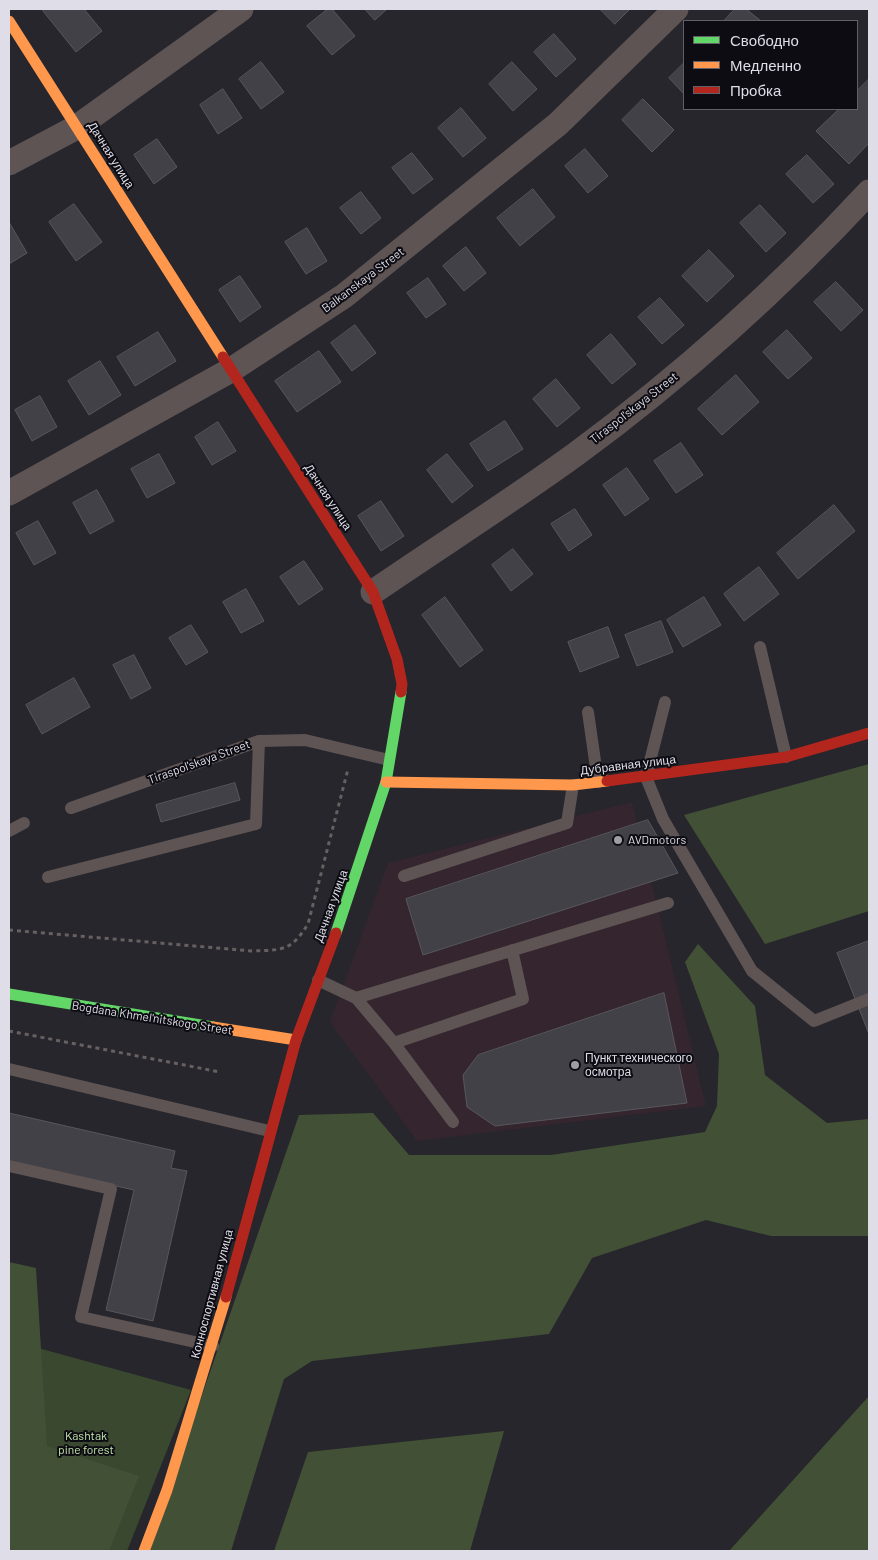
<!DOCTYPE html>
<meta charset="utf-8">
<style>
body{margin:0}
#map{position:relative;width:878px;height:1560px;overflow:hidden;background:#26262c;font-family:Barlow,sans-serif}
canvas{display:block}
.frame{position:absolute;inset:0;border:10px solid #dfdee8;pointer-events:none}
.legend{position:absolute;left:683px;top:20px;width:175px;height:90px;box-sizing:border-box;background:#0d0c13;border:1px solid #616068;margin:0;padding:6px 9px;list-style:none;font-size:15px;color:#dfdee8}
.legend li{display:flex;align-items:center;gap:10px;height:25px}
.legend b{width:25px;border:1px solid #616068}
</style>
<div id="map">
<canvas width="878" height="1560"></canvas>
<div class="frame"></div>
<ul class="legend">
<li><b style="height:6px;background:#63d668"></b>Свободно</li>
<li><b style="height:6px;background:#ff974d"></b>Медленно</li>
<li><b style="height:6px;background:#b3261e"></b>Пробка</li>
</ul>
</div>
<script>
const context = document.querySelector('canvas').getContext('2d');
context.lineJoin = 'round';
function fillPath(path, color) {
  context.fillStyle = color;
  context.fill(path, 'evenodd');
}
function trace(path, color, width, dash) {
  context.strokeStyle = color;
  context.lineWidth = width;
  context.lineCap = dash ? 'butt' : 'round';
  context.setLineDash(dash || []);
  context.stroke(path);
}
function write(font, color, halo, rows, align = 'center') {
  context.font = font + ' Barlow,sans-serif';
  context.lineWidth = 4;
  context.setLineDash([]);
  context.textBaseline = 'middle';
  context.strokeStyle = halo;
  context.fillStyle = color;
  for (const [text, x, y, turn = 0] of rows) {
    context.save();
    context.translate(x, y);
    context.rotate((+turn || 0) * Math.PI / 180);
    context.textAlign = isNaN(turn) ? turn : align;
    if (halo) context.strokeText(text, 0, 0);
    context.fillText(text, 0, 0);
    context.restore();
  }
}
const commercial = new Path2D(`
 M632,802L706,1106L417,1141L330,1022L388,863Z`);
const green = new Path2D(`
 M9,1340L191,1390L127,1551H9Z`);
const forest = new Path2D(`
 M869,764V911L765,944L684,815Z
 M698,944L755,1006L765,1075L827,1123L869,1119V1236H771L706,1220L592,1258L549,1334L312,1361L284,1379L231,1551H148L299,1115L373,1113L409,1155H551L705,1132L717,1106L719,1054L685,962Z
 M9,1262L36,1268L47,1446L139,1476L109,1551H9Z
 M869,1396V1551H729Z
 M504,1431L470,1551H274L308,1452Z`);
const building = new Path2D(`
 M46,9H84L102,31L76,52L43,11Z
 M328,9H332L355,36L332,55L307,26Z
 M365,9H387L375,20Z
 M600,9H630L615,24Z
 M735,9H746L761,21H724Z
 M554,34L576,59L556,77L534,52Z
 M261,62L284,92L261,109L239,79Z
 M512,62L537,89L513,111L489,84Z
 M684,63V94L669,78Z
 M869,79V143L849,164L816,131L839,109H857V91Z
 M223,89L242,118L218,134L200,105Z
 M643,99L674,130L652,152L622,120Z
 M461,108L486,138L463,157L438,128Z
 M157,139L177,167L154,184L134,155Z
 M585,149L608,176L588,193L565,166Z
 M412,153L433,179L413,194L392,168Z
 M807,155L834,184L813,203L786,174Z
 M533,189L555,217L520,246L497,218Z
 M361,192L381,218L361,234L340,208Z
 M74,204L102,242L76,261L49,222Z
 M760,205L786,233L766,252L740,223Z
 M9,222L27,253L9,264Z
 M307,228L327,261L306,274L285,242Z
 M466,247L486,273L464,291L443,266Z
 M709,250L734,276L707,302L682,276Z
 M240,276L261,307L240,322L219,290Z
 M428,278L446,304L426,318L407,293Z
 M836,282L863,310L841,331L814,302Z
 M660,298L684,325L662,344L638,317Z
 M355,325L376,353L352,371L331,343Z
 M787,330L812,358L788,379L763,352Z
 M158,332L176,361L135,386L117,357Z
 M611,334L636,364L612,384L587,355Z
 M319,351L341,382L297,412L275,381Z
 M100,361L121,395L89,415L68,381Z
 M736,375L759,402L722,435L698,409Z
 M556,379L580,408L557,427L533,399Z
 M40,396L57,427L32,441L15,410Z
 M505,421L523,449L488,471L470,444Z
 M218,422L236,451L212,465L195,437Z
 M681,443L703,475L676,493L654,461Z
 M159,454L175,483L147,498L131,469Z
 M447,454L473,486L452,503L427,470Z
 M627,468L649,499L625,516L603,485Z
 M97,490L114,521L90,534L73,503Z
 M381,501L404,536L381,551L358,516Z
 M834,505L855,531L798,579L777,553Z
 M575,509L592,535L569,551L551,524Z
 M38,521L56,553L34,565L16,533Z
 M513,549L533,574L511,591L492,565Z
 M304,561L323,589L299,605L280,577Z
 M759,567L779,594L744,621L724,594Z
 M246,589L264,621L241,633L223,602Z
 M445,597L483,650L460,667L422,615Z
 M704,597L721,625L683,647L667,620Z
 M661,621L673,652L637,666L625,635Z
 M191,625L208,652L186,665L169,638Z
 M608,627L619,657L580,672L568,642Z
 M134,655L151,688L131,699L113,665Z
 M74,678L90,707L42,734L26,705Z
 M235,783L240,800L161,822L156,805Z
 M648,820L678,873L423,955L406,899Z
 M869,941V1034L837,953Z
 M664,993L687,1103L495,1126L467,1107L463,1075L478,1055Z
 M9,1113L175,1151L171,1168L187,1171L153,1321L106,1310L134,1190L9,1162Z`);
const path = new Path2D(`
 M9,930L252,951C283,950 291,951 308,924L348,769
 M9,1031L220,1072`);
const lane = new Path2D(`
 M760,647L786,757
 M665,702L646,777L663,819L752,971L814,1021L869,999
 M588,712L598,782
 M71,808L259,741L305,740L389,760
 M9,831L24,823
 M404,876L567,823L573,785
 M48,877L256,824L259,741
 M318,980L356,998L394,1043L453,1122
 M356,998L668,903
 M394,1043L523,999L512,950
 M9,1069L269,1131
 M9,1166L111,1189L81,1317L213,1346`);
const street = new Path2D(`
 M9,163L77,127L241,9
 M9,493L231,370L344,296L558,124L676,9
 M373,592C440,546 510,502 576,454C682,376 780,288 869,192`);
const fast = new Path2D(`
 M336,933L386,782L401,692
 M9,994L213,1027`);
const slow = new Path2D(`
 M9,21L223,357
 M386,782L573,785L607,781
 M213,1027L296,1040
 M144,1551L167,1490L226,1297`);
const jam = new Path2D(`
 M223,357L373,592L397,659L402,684L401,692
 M607,781L786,757L869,733
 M226,1297L296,1040L336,933`);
const markers = [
 [618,840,5,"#9e9ea6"],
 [575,1065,5,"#9e9ea6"]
];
const streetNames = [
 ["Дачная улица",111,155,58],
 ["Balkanskaya Street",363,280,-37],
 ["Tiraspol'skaya Street",634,408,-38],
 ["Дачная улица",328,497,57],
 ["Tiraspol'skaya Street",199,762,-20],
 ["Дубравная улица",628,765,-7],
 ["Дачная улица",331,906,-70],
 ["Bogdana Khmel'nitskogo Street",152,1018,9],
 ["Конноспортивная улица",212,1294,-75]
];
const poiNames = [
 ["AVDmotors",628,840],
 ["Пункт технического",585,1058],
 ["осмотра",585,1072]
];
const parkNames = [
 ["Kashtak",86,1436],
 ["pine forest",86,1450]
];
fillPath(commercial, '#35252f');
fillPath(green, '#39482f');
fillPath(forest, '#425136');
fillPath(building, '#424147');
trace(building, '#57575c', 1);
trace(path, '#676061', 3, [4, 4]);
trace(lane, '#5e5454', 12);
trace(street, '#5e5454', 25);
trace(fast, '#63d668', 11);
trace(slow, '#ff974d', 11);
trace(jam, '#b3261e', 11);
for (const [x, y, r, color] of markers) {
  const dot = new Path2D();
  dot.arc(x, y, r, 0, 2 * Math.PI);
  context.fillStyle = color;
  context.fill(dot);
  trace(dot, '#0d0c13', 2);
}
write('12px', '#dfdee8', '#0d0c13', streetNames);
write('12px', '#dfdee8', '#0d0c13', poiNames, 'left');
write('12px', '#c4e6ac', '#0d0c13', parkNames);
</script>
